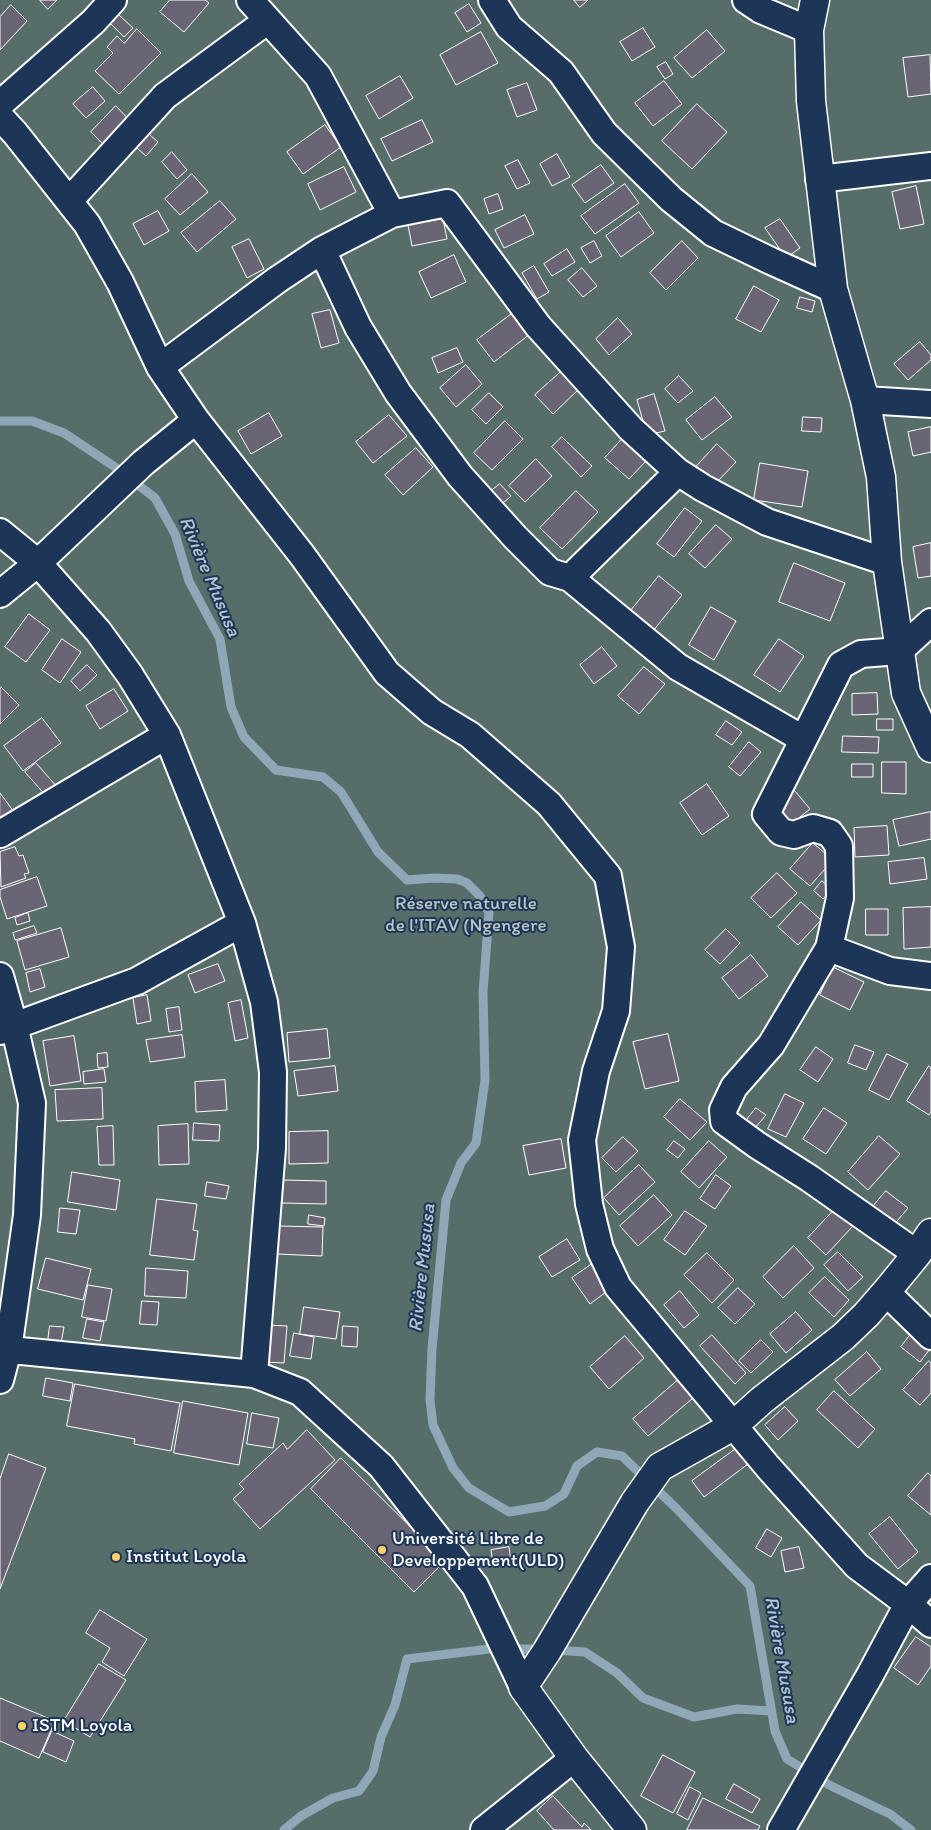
<!DOCTYPE html>
<meta charset="utf-8">
<style>
body{margin:0}
canvas{display:block;background:#344360}
</style>
<canvas width="931" height="1830"></canvas>
<script>
const context = document.querySelector('canvas').getContext('2d');
context.lineJoin = 'round';
function fillPath(path, color) {
  context.fillStyle = color;
  context.fill(path, 'evenodd');
}
function trace(path, color, width, dash) {
  context.strokeStyle = color;
  context.lineWidth = width;
  context.lineCap = dash ? 'butt' : 'round';
  context.setLineDash(dash || []);
  context.stroke(path);
}
function write(font, color, halo, rows, align = 'center') {
  context.font = font + ' Itim,sans-serif';
  context.lineWidth = 4;
  context.setLineDash([]);
  context.textBaseline = 'middle';
  context.strokeStyle = halo;
  context.fillStyle = color;
  for (const [text, x, y, turn = 0] of rows) {
    context.save();
    context.translate(x, y);
    context.rotate((+turn || 0) * Math.PI / 180);
    context.textAlign = isNaN(turn) ? turn : align;
    if (halo) context.strokeText(text, 0, 0);
    context.fillText(text, 0, 0);
    context.restore();
  }
}
const green = new Path2D(`
 M0,0H931V1830H0Z`);
const stream = new Path2D(`
 M0,421H32L64,433L115,467L155,498L175,534L189,581L220,639L231,707L244,737L276,770L323,777L341,792L378,852L407,880L434,878L457,879L467,883L480,896L489,913L483,992L485,1080L476,1143L461,1163L446,1200L432,1349L430,1400L433,1425L453,1468L469,1488L509,1512L545,1506L564,1494L577,1466L597,1452L622,1456L676,1508L750,1586L775,1731L787,1759L831,1786L890,1814L911,1830
 M284,1830L301,1816L333,1798L359,1791L373,1771L381,1737L395,1705L407,1659L489,1649H538L585,1652L617,1673L643,1698L694,1717L737,1709L771,1711`);
const building = new Path2D(`
 M40,0H57L48,9Z
 M170,0H205L209,3L184,32L160,12Z
 M574,0H588L580,7Z
 M469,4L481,23L467,32L455,13Z
 M11,5L27,21L0,50V17Z
 M119,15L133,28L124,37L110,23Z
 M643,28L655,47L632,61L620,42Z
 M137,29L161,53L119,94L95,71L113,53L107,47L117,36L124,43Z
 M707,30L725,51L692,78L674,58Z
 M481,32L498,63L456,85L440,55Z
 M930,55L931,94L908,97L903,58Z
 M666,62L673,74L665,79L657,67Z
 M400,76L413,98L379,119L366,96Z
 M664,81L682,104L653,126L635,103Z
 M527,83L537,110L517,117L507,90Z
 M93,87L105,101L86,118L73,104Z
 M697,104L727,132L692,169L662,141Z
 M116,106L133,124L108,149L91,132Z
 M422,120L433,142L392,161L381,139Z
 M325,125L341,147L303,174L287,152Z
 M141,127L158,142L146,156L129,141Z
 M172,152L187,170L177,179L162,162Z
 M557,154L570,177L552,186L540,164Z
 M518,160L530,183L517,189L505,166Z
 M601,165L614,183L585,203L572,185Z
 M344,167L356,192L320,210L308,184Z
 M192,174L208,192L180,215L165,199Z
 M625,184L639,203L595,234L581,216Z
 M916,186L924,224L900,229L892,192Z
 M498,194L503,209L489,214L484,199Z
 M220,201L236,219L197,252L181,233Z
 M158,211L169,231L144,245L133,224Z
 M639,212L654,233L621,257L606,236Z
 M525,215L534,234L504,248L495,230Z
 M443,219L447,239L412,246L408,225Z
 M780,219L800,248L786,258L765,228Z
 M249,239L264,269L247,278L232,247Z
 M594,241L602,256L590,263L581,248Z
 M682,241L698,258L666,290L650,273Z
 M567,249L575,262L552,276L544,264Z
 M454,255L466,282L431,298L419,272Z
 M534,266L549,292L537,299L522,273Z
 M582,268L597,286L583,297L568,280Z
 M754,286L779,300L761,332L736,319Z
 M800,297L815,301L812,312L797,308Z
 M330,310L339,343L321,348L312,314Z
 M513,313L530,334L494,362L477,340Z
 M618,318L632,334L609,355L596,339Z
 M920,342L931,355V360L908,380L894,364Z
 M457,348L463,362L438,373L432,358Z
 M466,365L482,384L456,407L440,388Z
 M562,371L579,389L553,414L535,395Z
 M679,376L693,391L678,403L665,389Z
 M489,393L503,407L486,424L472,410Z
 M654,394L665,431L647,435L637,400Z
 M715,397L732,417L702,440L686,420Z
 M269,413L282,436L251,454L238,431Z
 M389,415L407,436L373,463L356,442Z
 M803,417L822,418L821,432L802,431Z
 M505,421L523,439L492,470L474,453Z
 M931,427V452L913,456L908,432Z
 M562,437L592,466L581,477L552,447Z
 M623,438L647,460L629,479L605,458Z
 M717,444L736,462L714,485L696,467Z
 M416,448L433,467L403,495L385,475Z
 M536,459L552,476L525,502L509,486Z
 M760,463L808,471L802,507L754,500Z
 M500,484L511,496L502,504L491,491Z
 M576,491L598,512L562,549L540,528Z
 M685,508L702,521L674,557L657,544Z
 M716,525L732,539L705,568L689,554Z
 M931,543V576L918,578L913,547Z
 M794,563L845,583L830,621L779,602Z
 M659,576L682,595L653,631L629,613Z
 M711,607L736,621L714,660L689,645Z
 M29,614L50,630L26,662L5,647Z
 M62,639L81,652L60,683L42,670Z
 M779,639L804,656L780,692L754,675Z
 M602,647L617,666L594,684L580,665Z
 M87,665L97,675L80,691L71,681Z
 M644,667L665,684L639,714L618,696Z
 M1,687L19,705L0,724V688Z
 M114,689L128,711L100,729L86,706Z
 M877,693L878,714L852,715V694Z
 M42,718L61,743L23,771L4,746Z
 M877,719H893V730H877Z
 M726,721L742,732L732,745L716,735Z
 M843,736L879,737L878,753L842,752Z
 M749,742L761,752L740,776L729,767Z
 M882,762H906V794L882,793Z
 M36,763L58,788L47,797L25,772Z
 M852,764H873V777H852Z
 M707,784L729,816L702,835L680,803Z
 M795,791L810,809L790,825L776,808Z
 M0,793L14,812L0,821Z
 M931,812V839L899,846L893,820Z
 M887,826L889,855L855,857L854,828Z
 M813,843L833,860L810,886L790,869Z
 M15,847L19,856L23,855L29,873L24,874L26,878L1,887L0,852Z
 M924,858L927,879L890,884L888,862Z
 M777,873L797,893L771,918L751,898Z
 M37,877L47,906L7,919L0,897V890Z
 M822,881L832,889L823,899L814,891Z
 M801,902L821,920L798,945L778,927Z
 M931,907V947L904,949L903,908Z
 M866,909H888V935H866Z
 M28,913L30,921L17,925L15,918Z
 M34,926L37,933L15,940L13,933Z
 M61,928L69,957L25,970L17,941Z
 M726,929L740,943L720,964L705,950Z
 M751,955L768,976L739,999L722,978Z
 M218,964L225,981L195,993L188,975Z
 M833,967L864,982L850,1010L820,995Z
 M40,969L45,987L30,992L26,973Z
 M147,995L151,1021L137,1024L133,998Z
 M241,1000L248,1038L235,1041L228,1003Z
 M179,1007L182,1030L169,1032L166,1009Z
 M327,1029L330,1058L289,1062L287,1033Z
 M668,1034L679,1081L645,1089L633,1042Z
 M182,1035L185,1057L150,1062L146,1040Z
 M74,1036L81,1081L50,1086L43,1041Z
 M855,1045L874,1052L866,1070L848,1063Z
 M816,1047L833,1059L818,1082L800,1070Z
 M107,1053L108,1067L98,1068L97,1054Z
 M887,1054L908,1064L889,1100L869,1090Z
 M335,1066L338,1091L298,1096L294,1071Z
 M929,1066L931,1068V1112L929,1115L907,1101Z
 M104,1069L106,1082L84,1084L83,1072Z
 M225,1080L227,1110L196,1112L195,1082Z
 M102,1088L103,1119L57,1121L55,1090Z
 M785,1094L804,1103L786,1137L768,1129Z
 M680,1099L707,1122L690,1140L664,1117Z
 M756,1108L766,1115L754,1129L745,1122Z
 M824,1108L847,1123L826,1154L803,1139Z
 M194,1123L220,1125L219,1141L193,1140Z
 M188,1124L189,1164L159,1165L158,1126Z
 M113,1126L114,1165H99L97,1127Z
 M328,1131V1163L289,1164V1132Z
 M879,1136L900,1154L868,1190L848,1172Z
 M623,1137L638,1151L616,1172L602,1158Z
 M561,1139L566,1168L529,1175L523,1146Z
 M674,1141L685,1149L678,1158L667,1150Z
 M709,1141L727,1157L699,1188L681,1172Z
 M639,1165L655,1182L619,1215L604,1198Z
 M72,1172L120,1180L116,1210L68,1202Z
 M716,1175L731,1186L715,1209L700,1199Z
 M283,1180L326,1181V1204L282,1203Z
 M207,1182L229,1186L226,1199L205,1196Z
 M886,1191L908,1208L893,1226L871,1209Z
 M654,1195L672,1215L638,1246L620,1226Z
 M157,1199L197,1204L193,1230L198,1231L194,1260L150,1255Z
 M60,1208L80,1210L76,1234L58,1232Z
 M835,1209L853,1226L826,1255L808,1238Z
 M685,1211L707,1226L685,1255L664,1240Z
 M309,1215L325,1218L324,1226L308,1224Z
 M278,1226L323,1227L322,1256L277,1254Z
 M567,1239L580,1260L552,1277L539,1257Z
 M794,1246L814,1268L783,1298L763,1277Z
 M838,1252L863,1277L848,1291L824,1265Z
 M707,1253L734,1280L712,1303L684,1275Z
 M46,1258L91,1269L83,1300L38,1289Z
 M592,1264L610,1289L590,1304L572,1278Z
 M146,1268L188,1271L186,1298L145,1296Z
 M825,1277L849,1300L834,1317L809,1293Z
 M88,1285L112,1289L106,1321L82,1317Z
 M738,1288L755,1304L735,1324L718,1308Z
 M680,1291L699,1315L684,1328L664,1305Z
 M142,1301L159,1302L157,1325L140,1324Z
 M304,1307L340,1312L336,1339L300,1334Z
 M796,1312L812,1330L786,1353L770,1334Z
 M87,1319L104,1322L100,1341L83,1338Z
 M266,1325L287,1326L284,1363L264,1362Z
 M50,1326L64,1327L61,1343L48,1341Z
 M343,1326L358,1327L357,1347L342,1346Z
 M294,1333L314,1337L311,1359L290,1356Z
 M911,1334L930,1349L920,1362L901,1347Z
 M712,1335L746,1373L735,1384L700,1346Z
 M625,1336L644,1358L609,1389L590,1367Z
 M761,1340L773,1352L751,1373L739,1361Z
 M867,1352L881,1369L850,1396L835,1380Z
 M929,1361L931,1363V1393L920,1405L903,1390Z
 M684,1375L699,1393L648,1436L633,1419Z
 M46,1378L73,1383L70,1401L43,1396Z
 M75,1384L180,1403L171,1451L134,1444L135,1439L67,1426Z
 M834,1391L875,1429L858,1448L817,1410Z
 M183,1401L248,1413L239,1465L174,1453Z
 M785,1407L798,1421L778,1440L765,1425Z
 M252,1413L279,1418L273,1448L247,1444Z
 M307,1430L335,1460L260,1529L233,1499L244,1489L239,1484L283,1443L287,1449Z
 M737,1448L748,1464L704,1497L692,1481Z
 M9,1454L46,1468L0,1589V1479Z
 M341,1458L445,1561L414,1592L311,1489Z
 M928,1473L931,1476V1515L908,1496Z
 M890,1517L918,1552L898,1569L869,1534Z
 M767,1529L782,1538L771,1557L756,1548Z
 M509,1547L511,1562L493,1564L491,1550Z
 M799,1547L804,1568L785,1572L781,1551Z
 M100,1610L147,1639L124,1676L102,1662L110,1648L86,1633Z
 M916,1637L931,1647V1666L918,1685L894,1668Z
 M99,1664L126,1680L90,1737L64,1721Z
 M0,1698L55,1721L39,1758L0,1741Z
 M52,1731L74,1741L66,1762L43,1752Z
 M663,1755L695,1772L673,1813L641,1796Z
 M734,1784L760,1799L752,1813L726,1799Z
 M690,1787L701,1793L688,1820L677,1814Z
 M553,1796L582,1827L584,1823L591,1830H554L537,1811Z
 M703,1798L760,1826L758,1830H687Z`);
const minor = new Path2D(`
 M250,0L318,76L392,214
 M492,0L509,27L561,72L604,133L671,199L713,233L771,261L833,289
 M746,0L761,10L809,30
 M0,104L93,22L113,0
 M0,117L15,133L87,224L120,282L160,367L196,420L302,555L387,673L432,712L470,735L549,804L608,876L621,947L616,1011L596,1071L582,1140L589,1204L600,1249L618,1287L768,1467L857,1566L908,1604L931,1624
 M819,179L931,166
 M69,201L165,96L268,20
 M322,250L358,327L398,393L460,476L515,537L550,572L570,578L678,472
 M160,367L277,280L322,250L392,214L447,203L538,326L631,429L678,472L703,488L767,522L887,562
 M865,400L931,404
 M0,532L38,563L98,631L130,675L167,735L242,923L264,1002L273,1072L272,1148L254,1374
 M570,578L678,667L803,739
 M0,594L38,563L143,463L196,420
 M0,834L167,735
 M829,948L890,971L931,976
 M0,976L14,1025L32,1103L27,1215L8,1350L0,1380
 M0,1031L137,981L242,923
 M917,1254L809,1178L757,1145L724,1121L723,1110L734,1087L771,1045L829,948L840,898L839,846L830,833L813,828L794,835L781,832L766,814L841,665L861,654L899,651L931,622
 M886,1292L931,1336
 M0,1349L254,1374L300,1392L381,1466L475,1586L523,1687
 M484,1830L574,1758
 M781,1830L870,1675L908,1604L931,1578`);
const tertiary = new Path2D(`
 M815,0L809,30L811,101L833,289L865,400L881,477L887,562L906,693L931,748
 M632,1830L574,1758L523,1687L547,1651L635,1502L660,1467L733,1426L762,1400L843,1337L866,1315L886,1292L917,1254L931,1233`);
const markers = [
 [382,1550,5,"#ffd166"],
 [116,1557,5,"#ffd166"],
 [22,1726,5,"#ffd166"]
];
const parkNames = [
 ["Réserve naturelle",466,904],
 ["de l'ITAV (Ngengere",466,926]
];
const poiNames = [
 ["Université Libre de",392,1539],
 ["Developpement(ULD)",392,1561],
 ["Institut Loyola",126,1557],
 ["ISTM Loyola",32,1726]
];
const waterNames = [
 ["Rivière Mususa",209,577,67],
 ["Rivière Mususa",423,1268,-84],
 ["Rivière Mususa",781,1660,80]
];
fillPath(green, '#566d6a');
trace(stream, '#8ea8b8', 9);
fillPath(building, '#696575');
trace(building, '#fff', 1);
trace(minor, '#fff', 30);
trace(tertiary, '#fff', 31);
trace(minor, '#1d3557', 26);
trace(tertiary, '#1d3557', 28);
for (const [x, y, r, color] of markers) {
  const dot = new Path2D();
  dot.arc(x, y, r, 0, 2 * Math.PI);
  context.fillStyle = color;
  context.fill(dot);
  trace(dot, '#1d3557', 2);
}
write('19px', '#bbc5c3', '#1d3557', parkNames);
write('19px', '#fff', '#1d3557', poiNames, 'left');
write('italic 20px', '#b3c5cf', '#1d3557', waterNames);
</script>
